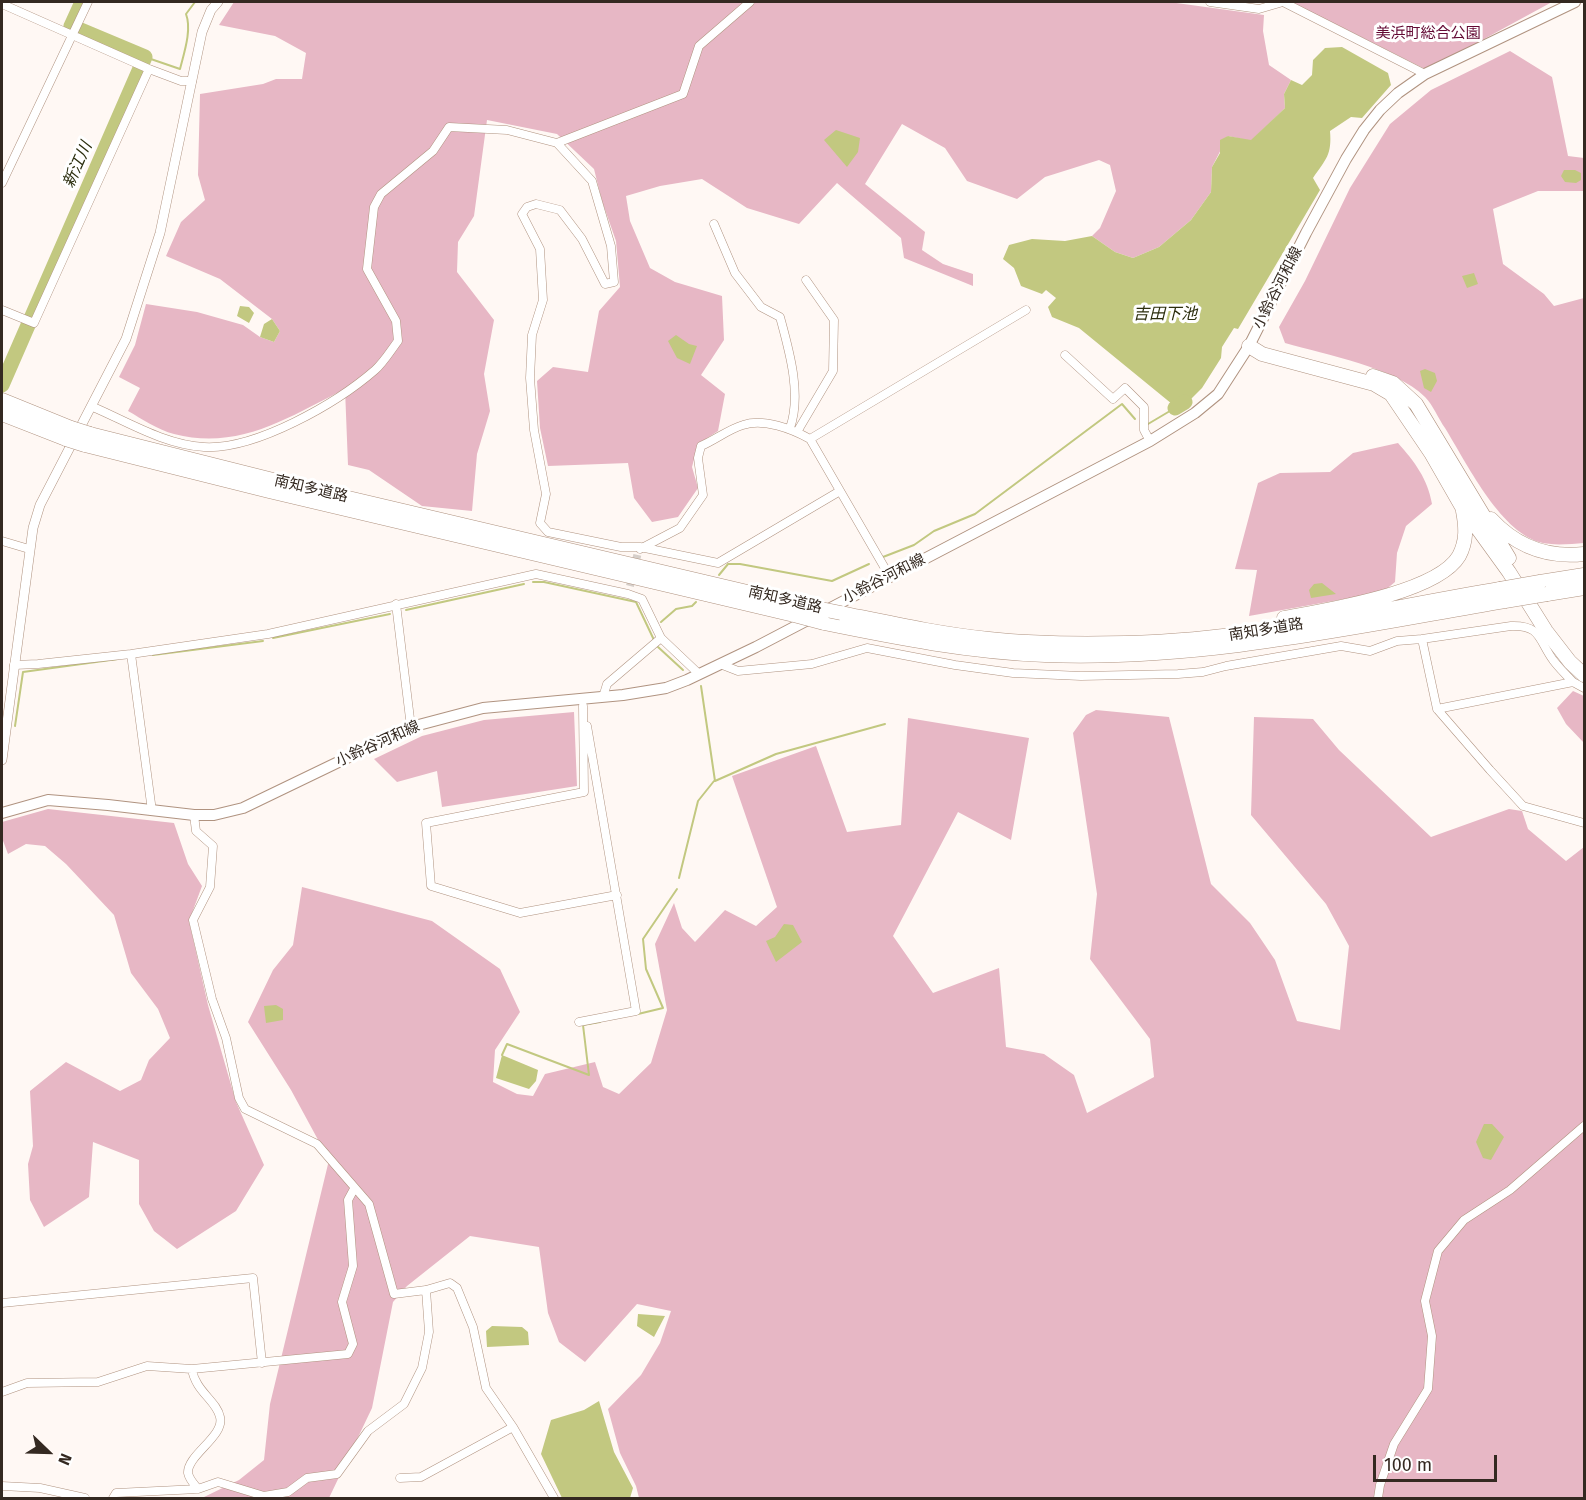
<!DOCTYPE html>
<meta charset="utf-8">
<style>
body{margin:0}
#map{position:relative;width:1586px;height:1500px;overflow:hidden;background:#fff8f4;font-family:"Fira Sans",sans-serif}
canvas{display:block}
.frame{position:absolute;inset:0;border:3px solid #342921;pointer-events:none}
.north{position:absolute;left:18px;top:1422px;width:60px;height:60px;-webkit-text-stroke:4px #fff;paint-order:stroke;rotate:113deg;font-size:16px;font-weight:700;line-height:24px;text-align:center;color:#342921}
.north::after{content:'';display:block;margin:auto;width:21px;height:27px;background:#342921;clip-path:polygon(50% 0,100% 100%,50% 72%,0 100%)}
.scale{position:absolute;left:1373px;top:1455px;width:124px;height:27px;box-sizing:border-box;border:3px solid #342921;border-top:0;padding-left:8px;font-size:18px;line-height:21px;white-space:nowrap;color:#342921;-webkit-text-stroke:4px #fff;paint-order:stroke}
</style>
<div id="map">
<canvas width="1586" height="1500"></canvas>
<div class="frame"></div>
<div class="north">N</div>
<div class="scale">100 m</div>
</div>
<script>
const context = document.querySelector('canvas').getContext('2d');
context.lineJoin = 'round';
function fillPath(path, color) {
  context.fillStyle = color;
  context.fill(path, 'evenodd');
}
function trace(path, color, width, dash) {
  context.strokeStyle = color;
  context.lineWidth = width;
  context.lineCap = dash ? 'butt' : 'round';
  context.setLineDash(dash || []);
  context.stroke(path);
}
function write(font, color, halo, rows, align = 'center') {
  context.font = font + ' "Fira Sans","Noto Sans JP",sans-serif';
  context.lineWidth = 6;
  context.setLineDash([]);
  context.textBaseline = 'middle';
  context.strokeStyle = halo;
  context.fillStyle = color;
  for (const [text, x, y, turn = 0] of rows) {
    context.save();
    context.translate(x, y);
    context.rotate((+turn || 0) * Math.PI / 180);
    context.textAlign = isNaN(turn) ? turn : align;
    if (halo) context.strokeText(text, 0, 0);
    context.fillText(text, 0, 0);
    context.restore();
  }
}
const green = new Path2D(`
 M234,2H1169L1264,15L1263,31L1269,65L1291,80L1284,94L1285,108L1251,141L1228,136L1212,167L1211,192L1191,220L1159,247L1133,258L1115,252L1092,236L1100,228L1116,191L1110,165L1099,160L1045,177L1017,199L967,181L945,148L902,124L865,184L925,232L922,250L943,264L973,274V286L904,258L901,238L837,183L799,224L747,208L702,179L660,186L626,196L630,221L650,268L675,282L722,296L724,340L701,375L725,394L718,431L698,444L692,467L698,488L678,517L652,522L634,498L628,463L548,466L540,428L537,381L553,367L588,372L599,311L620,287L616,241L602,201L594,169L557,134L487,120L474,216L458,242L457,272L494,320L484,374L490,411L477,454L472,511L422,506L369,470L348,465L345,389C289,417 239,451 174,434C158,430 142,419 128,411L140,388L119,377L135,345L146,304L197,312L243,325L260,337L274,342L280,331L272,319L220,279L166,256L181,222L205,200L198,175L200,94L263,84L276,79H302L306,53L275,36L219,25Z
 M1291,2H1552L1427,70Z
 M1510,51L1552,77L1568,156L1584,158V191H1538L1493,209L1503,264L1544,294L1554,306L1584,298V543C1570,544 1553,546 1539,542C1499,530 1466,462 1445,428C1438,418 1433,405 1425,397C1395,367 1326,355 1285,343L1279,327L1305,281L1350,188L1390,124L1431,90Z
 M1398,443C1414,461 1428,479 1432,504L1406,526L1397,553L1395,582L1383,592L1249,616L1257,570L1235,569L1258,483L1280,473L1330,472L1353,453Z
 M1573,691L1584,696V743L1566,724L1557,708Z
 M1096,710L1169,717L1211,884L1250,923L1275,960L1297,1021L1340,1030L1349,946L1326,904L1251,815L1254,717L1313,719L1339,750L1431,837L1509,809L1522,811L1528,829L1566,861L1584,847V1498H639L636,1486L620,1453L608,1409L641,1375L660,1343L671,1311L637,1304L585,1362L559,1342L548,1313L539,1247L470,1236L407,1286L393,1302L372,1408L329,1498H202L239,1480L264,1460L270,1404L329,1160L291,1090L248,1022L273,970L293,945L302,887L432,921L500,969L520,1012L495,1050L493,1082L517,1094L533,1096L545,1074L595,1062L603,1087L619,1094L651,1063L667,1010L655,944L674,903L682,928L695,942L725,910L756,926L777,907L732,776L816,746L847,832L901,825L908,718L1029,738L1011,840L958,812L893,936L933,993L999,968L1006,1047L1044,1054L1074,1075L1087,1113L1154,1077L1150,1039L1090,959L1097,894L1073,733L1086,715Z
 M574,712L577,786L442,807L437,771L397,782L374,759L422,736L484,720Z
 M48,809L174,823L188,864L202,886L189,921L208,1005L236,1102L264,1165L236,1211L177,1249L154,1231L139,1204V1160L93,1142L89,1197L44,1227L30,1200L28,1164L33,1146L30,1091L66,1062L120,1091L141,1080L149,1060L170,1038L158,1009L131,973L114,915L66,864L45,846L26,844L8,854L2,838V822Z`);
const water = new Path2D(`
 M1342,47L1388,73L1391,85L1362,118L1351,117L1330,131C1332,155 1326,159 1313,178L1320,190L1238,329L1234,328L1222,347L1221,358L1202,388L1186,404L1183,400L1172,404L1079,328L1052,317L1048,307L1056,298L1046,290L1042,294L1021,286L1014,268L1003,259L1009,245L1032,239L1065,241L1092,236L1115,252L1133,258L1159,247L1191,220L1211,192L1212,167L1220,153V140L1228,136L1251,140L1285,108L1284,94L1291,80L1302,85L1312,75L1313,60L1325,48Z
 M836,130L860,138L858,152L847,167L824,140Z
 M1564,170H1575L1581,173V180L1576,183L1565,182L1561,176Z
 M1474,273L1478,284L1467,288L1462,276Z
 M240,306L249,307L254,313L249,323L237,316Z
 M272,319L280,331L274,342L260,337L264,324Z
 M676,335L689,344L697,346L690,364L677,358L668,341Z
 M1425,369L1435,373L1437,381L1431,392L1424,388L1420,371Z
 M1322,583L1336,594L1311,598L1309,590L1314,584Z
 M784,924L793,925L802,942L776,962L766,941L775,937Z
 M276,1005L283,1009V1020L266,1023L264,1006Z
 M502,1055L538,1070L536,1081L529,1089L496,1078Z
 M1484,1124H1492L1504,1137L1491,1160L1483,1158L1476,1142Z
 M638,1314L665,1316L654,1337L637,1326Z
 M492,1326L522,1327L528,1332L529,1345L487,1347L486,1331Z
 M599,1401L614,1452L633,1488L630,1498H562L541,1454L551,1420L584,1410Z`);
const stream = new Path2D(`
 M145,57L180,69C184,53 192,30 186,14L195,2
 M1148,424L1175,408
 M883,557L914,545L934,531L975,514L1122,404L1135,419
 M719,575L728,564H740L832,581L869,564
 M533,582H544L636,602L654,640
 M406,610L524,584
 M661,622L676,609L692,606L696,602
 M273,638L390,614
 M658,647L683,670
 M153,655L263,641
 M701,686L715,781L776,754L885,724
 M15,726L23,672L118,659
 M679,878L698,801L714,781
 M638,1014L663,1008L646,969L643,939L677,889
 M502,1055L507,1044L589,1075L583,1025L600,1022`);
const river = new Path2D(`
 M2,385L145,57L71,26L82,2
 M1175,408L1185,402`);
const minorTunnel = new Path2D(`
 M630,586L638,552`);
const minor = new Path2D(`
 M1210,2L1259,9L1283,2
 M1283,2L1425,74
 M2,4L149,69L181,81H192
 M557,143L592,181L611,246L614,282L605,284L582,239L560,210L536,204L527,207L522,214L540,249L543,300L532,335L530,378L534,430L546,494L540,523L548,532L621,547H640L718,563L840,491
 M2,183L88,2
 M714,224L735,273L761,307L780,317C789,350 802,394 790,428
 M2,310L34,323L149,69
 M1065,355L1113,399L1125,388L1144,407V430L1150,441
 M93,407C128,422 165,445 204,447C256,450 337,403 375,370C384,362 391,350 398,341L396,321L367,269L374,207L381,194L433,151L449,127L507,130L557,143L683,94L699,46L750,2
 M797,432L833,371L834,320L806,280
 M810,439L1026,310
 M2,541L29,549
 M640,549L680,528L703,495L698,458L701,446C715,440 729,429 743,425C764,418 792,429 810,439L890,577
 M396,604L411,727
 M1422,639L1511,626C1541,625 1538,639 1553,660C1559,668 1566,675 1573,682
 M131,654L152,811
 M720,664L738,671L812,664L867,648L955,665L1013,673L1081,676L1178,674L1203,672L1226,666L1341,646L1370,651L1397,641L1422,639L1437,709L1490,770L1523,806L1584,823
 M14,665L38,664L131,654L268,634L536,574L628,594L642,599L661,638L699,674
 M603,697L607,684L661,638
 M583,706L584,792L426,823L431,886L520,913L617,895
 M1437,709L1573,682L1584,688
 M194,815L196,831L213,846L210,887L193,920L212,999L226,1038L239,1098L245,1109L317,1144L369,1204L394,1294L426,1290L450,1283L457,1288L473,1327L486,1388L513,1427L554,1498
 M579,1022L636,1011L587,726
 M2,1303L253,1278L262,1363
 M192,1369C195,1391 217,1401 220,1417C225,1436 187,1455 188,1473C189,1479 194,1484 198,1489
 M2,1392L27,1383L98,1382L147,1366L192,1369L348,1354L353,1344L342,1302L353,1266L348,1200L354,1189
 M400,1478L421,1477L513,1427
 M2,1486L40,1488L85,1498
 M113,1498L116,1493L198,1489L218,1482L264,1496L288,1492L307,1478L337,1474L368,1431L404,1404L422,1368L429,1332L426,1290
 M1378,1498L1380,1485L1394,1444L1428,1389L1432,1336L1425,1301L1438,1251L1464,1220L1510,1190L1584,1126`);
const tertiary = new Path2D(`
 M2,760L33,528L40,505L126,339L160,233L202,32L211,10L218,2`);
const secondary = new Path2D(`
 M2,813L48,800L108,805L194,815H214L243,808L411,727L483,708L623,695L666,688L687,680L756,647L1150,441L1195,413L1218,394L1249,346L1306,233L1346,159L1364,130L1380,110L1398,93L1425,74L1575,2`);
const motorway = new Path2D(`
 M1249,346L1262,354L1374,384L1391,394L1431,453L1462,507L1509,572L1546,631L1570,662L1584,675
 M1373,376L1393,383L1416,404L1509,558
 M2,400L71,428
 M2,414L66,439
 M90,434L293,485L811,607
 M85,445L269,491L794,615
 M1491,519C1516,546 1548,558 1584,554
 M1540,582L1584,575
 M1547,594L1584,588
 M841,613C890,623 939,634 989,639C1034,644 1080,644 1126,643C1252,640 1376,610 1500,589
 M1284,618C1326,610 1437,593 1459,556C1467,541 1466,527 1463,511
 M824,623C897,638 970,652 1045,655C1199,661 1353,627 1505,601`);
const motorwayBridge = new Path2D(`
 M71,428L90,434
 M66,439L85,445
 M1500,589L1540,582
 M1505,601L1547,594
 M811,607L841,613
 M794,615L824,623`);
const parkNames = [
 ["美浜町総合公園",1428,34]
];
const streetNames = [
 ["小鈴谷河和線",1278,288,-63],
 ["南知多道路",311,489,13],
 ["小鈴谷河和線",884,579,-27],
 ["南知多道路",785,600,13],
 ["南知多道路",1266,630,-9],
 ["小鈴谷河和線",378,744,-24]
];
const waterNames = [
 ["新江川",78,165,-66],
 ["吉田下池",1165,315]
];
fillPath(green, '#e7b7c5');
fillPath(water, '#c2c880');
trace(stream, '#c2c880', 2);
trace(river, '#c2c880', 15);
trace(minorTunnel, '#d6cfca', 8, [8, 4]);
trace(minor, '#b09380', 9);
trace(tertiary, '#b09380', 10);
trace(secondary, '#b09380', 12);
trace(motorway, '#b09380', 15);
trace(minor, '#fff', 8);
trace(tertiary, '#fff', 9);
trace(secondary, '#fff', 10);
trace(motorway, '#fff', 14);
trace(motorwayBridge, '#b09380', 15, []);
trace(motorwayBridge, '#fff', 14);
write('15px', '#620833', '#fff', parkNames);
write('15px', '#342921', '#fff', streetNames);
write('italic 16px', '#2b2d0d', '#fff', waterNames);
</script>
